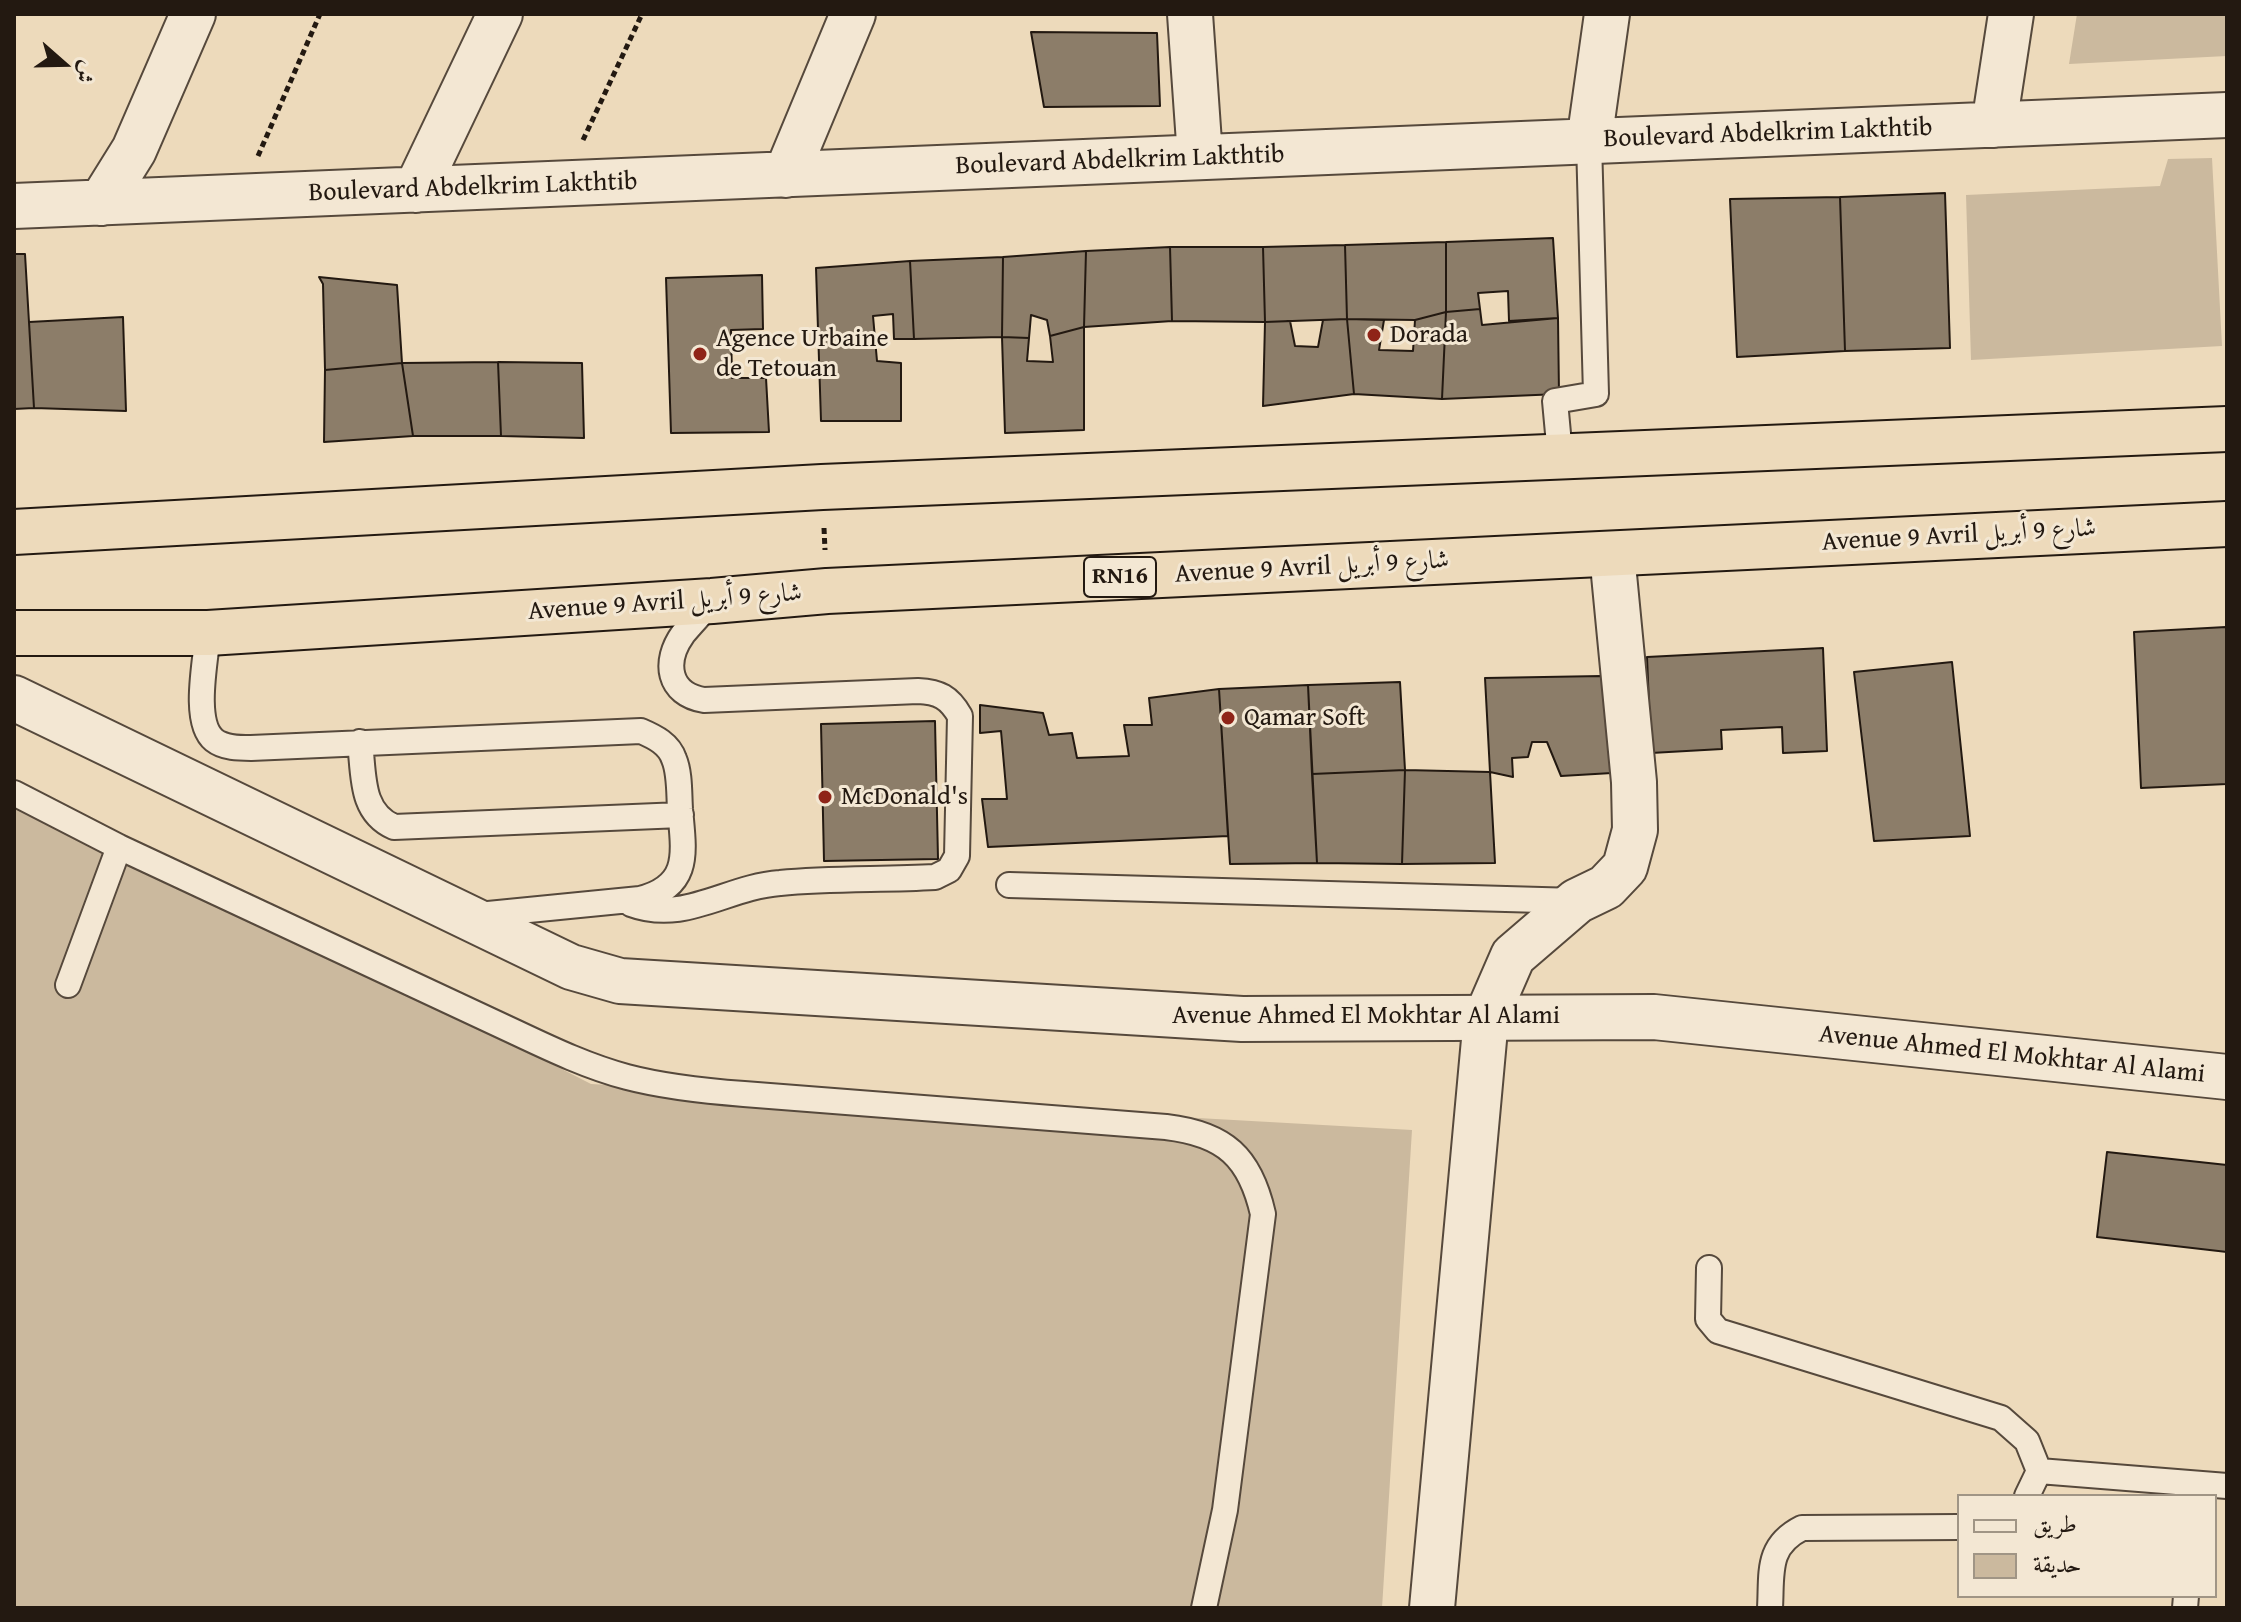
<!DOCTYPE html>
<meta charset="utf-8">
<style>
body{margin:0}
#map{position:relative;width:2241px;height:1622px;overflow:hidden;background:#eddabb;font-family:"Gentium Book Plus",Amiri,serif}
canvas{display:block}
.frame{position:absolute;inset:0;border:16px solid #231911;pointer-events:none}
.legend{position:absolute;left:1957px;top:1494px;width:260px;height:104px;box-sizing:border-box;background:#f3e7d3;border:2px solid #a09585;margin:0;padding:10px 14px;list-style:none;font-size:24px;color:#231911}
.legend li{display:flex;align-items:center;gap:16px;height:40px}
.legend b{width:40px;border:2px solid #a09585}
.north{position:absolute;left:24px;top:24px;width:80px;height:80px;-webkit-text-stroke:6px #f3e7d3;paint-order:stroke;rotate:110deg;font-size:22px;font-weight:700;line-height:32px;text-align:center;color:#231911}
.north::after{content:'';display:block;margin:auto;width:28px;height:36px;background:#231911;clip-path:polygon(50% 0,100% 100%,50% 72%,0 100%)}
</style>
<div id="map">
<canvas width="2241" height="1622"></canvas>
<div class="frame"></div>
<ul class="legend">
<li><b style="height:10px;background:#f3e7d3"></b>طريق</li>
<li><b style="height:22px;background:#cbb99e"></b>حديقة</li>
</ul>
<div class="north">ش</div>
</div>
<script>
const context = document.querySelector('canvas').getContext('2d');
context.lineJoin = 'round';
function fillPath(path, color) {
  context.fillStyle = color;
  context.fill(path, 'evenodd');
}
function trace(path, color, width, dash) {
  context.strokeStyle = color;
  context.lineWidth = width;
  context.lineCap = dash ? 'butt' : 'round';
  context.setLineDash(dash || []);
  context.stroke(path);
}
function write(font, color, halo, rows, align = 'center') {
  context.font = font + ' "Gentium Book Plus",Amiri,serif';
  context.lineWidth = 6;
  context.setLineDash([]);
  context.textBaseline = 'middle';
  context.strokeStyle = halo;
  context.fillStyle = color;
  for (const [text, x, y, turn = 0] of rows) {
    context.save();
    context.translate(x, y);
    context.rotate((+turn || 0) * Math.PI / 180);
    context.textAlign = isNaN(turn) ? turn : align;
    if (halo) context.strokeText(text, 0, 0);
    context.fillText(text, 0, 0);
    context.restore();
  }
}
const green = new Path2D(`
 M2077,14H2227V56L2069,64Z
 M2212,158L2222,346L1971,360L1966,195L2160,186L2168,159Z
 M14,788L591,1084L1412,1130L1382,1608H14Z`);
const building = new Path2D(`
 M1031,32L1157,33L1160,106L1044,107Z
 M1945,193L1950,348L1845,351L1840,197Z
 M1840,197L1845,351L1737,357L1730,199Z
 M1553,238L1558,318L1509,321L1508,291L1478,293L1480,309L1446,312V242Z
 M1446,242V312L1415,320L1347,319L1345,245Z
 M1345,245L1347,319L1265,322L1263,247Z
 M1170,247L1172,321L1084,327L1086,251Z
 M1170,247H1263L1265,322L1172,321Z
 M1086,251L1084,327L1050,336L1047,320L1031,315L1029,338L1002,337L1003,257Z
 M14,254H25L34,408L14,409Z
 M1003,257L1002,337L914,339L910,261Z
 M910,261L914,339H894L893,314L873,316L877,361L901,363V421H821L816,268Z
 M762,275L763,329L731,330L732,378H766L769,432L671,433L666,278Z
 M319,277L397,285L402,363L325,370L323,284Z
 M1480,309L1482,325L1558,318L1559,394L1442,399L1446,312Z
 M1446,312L1442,399L1354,394L1347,319L1384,320L1379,350L1413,351L1415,320Z
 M123,317L126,411L34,408L29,322Z
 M1347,319L1354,394L1263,406L1265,322L1290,321L1295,346L1318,347L1323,320Z
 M1084,327V430L1005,433L1002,337L1029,338L1027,361L1053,362L1050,336Z
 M498,362L582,363L584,438L501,436Z
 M498,362L501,436H413L402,363Z
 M402,363L413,436L324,442L325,370Z
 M2226,627L2227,784L2141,788L2134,632Z
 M1823,648L1827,751L1783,753L1782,727L1721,730L1722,749L1651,753L1647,657Z
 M1952,662L1970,836L1874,841L1854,672Z
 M1602,676L1612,773L1561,776L1547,742H1532L1528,757L1512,758L1513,777L1490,772L1485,678Z
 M1400,682L1405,770L1312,774L1308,685Z
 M1308,685L1317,863L1230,864L1219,689Z
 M1219,689L1228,836L988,847L982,799H1007L1001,731L980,733V705L1043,713L1049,735L1072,733L1077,758L1129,756L1124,725H1152L1149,698Z
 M935,721L938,859L824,861L821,724Z
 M1405,770L1402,864L1317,863L1312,774Z
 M1405,770L1490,772L1495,863L1402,864Z
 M2107,1152L2227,1165V1252L2097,1237Z`);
const path = new Path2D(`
 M583,140L642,14
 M258,156L320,14
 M824,528L825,550`);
const service = new Path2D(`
 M1560,455L1555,401L1596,394L1589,142
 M208,633C206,659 192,722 214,740C224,748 239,748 251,748L641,731C655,737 669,744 674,759C680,773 679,794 680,809C684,853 691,886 640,899L478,915
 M360,742C364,775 360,812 394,827L681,815
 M14,793L119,847L517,1033C553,1050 589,1067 627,1077C665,1087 704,1091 744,1094L1166,1127C1225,1134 1250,1157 1263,1214L1225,1510L1204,1608
 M1009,885L1577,901
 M631,904C685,924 726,887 780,883C831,878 883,880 935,877L949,870L957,856L960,716C949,697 939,692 918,691L704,700C668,694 663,662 683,634C692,623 703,612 712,601
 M68,985L119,847
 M1709,1268L1708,1319L1718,1331L2001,1418L2027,1441L2039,1471L2027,1496
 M2039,1471L2227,1486
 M1770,1608C1772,1573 1766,1546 1802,1528L1959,1527
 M2185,1608L2186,1596`);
const minor = new Path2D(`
 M1190,14L1200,157
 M1994,125L2011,14
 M1589,142L1607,14
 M786,175L853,14
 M416,190L500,14
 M101,203L134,150L193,14
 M14,206L2227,115
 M1432,1608L1486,1018L1513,956L1577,901L1606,887L1625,867L1635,830L1634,782L1612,554`);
const tertiary = new Path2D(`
 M14,698L571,967L620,981L1242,1019L1654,1017L2227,1077`);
const trunk = new Path2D(`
 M14,532L822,487L2227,429
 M14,633H208L712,601L827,591L2227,524`);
const markers = [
 [1374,335,8,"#8f2418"],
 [700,354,8,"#8f2418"],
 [1228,718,8,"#8f2418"],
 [825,797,8,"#8f2418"]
];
const shields = [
 [1120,577,72]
];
const shieldNames = [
 ["RN16",1120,577]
];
const streetNames = [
 ["Boulevard Abdelkrim Lakthtib",1768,134,-2],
 ["Boulevard Abdelkrim Lakthtib",1120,161,-2],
 ["Boulevard Abdelkrim Lakthtib",473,188,-2],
 ["Avenue 9 Avril شارع 9 أبريل",1959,536,-3],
 ["Avenue 9 Avril شارع 9 أبريل",1312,568,-3],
 ["Avenue 9 Avril شارع 9 أبريل",665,603,-4],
 ["Avenue Ahmed El Mokhtar Al Alami",1366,1016],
 ["Avenue Ahmed El Mokhtar Al Alami",2012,1055,6]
];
const poiNames = [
 ["Dorada",1390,335],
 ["Agence Urbaine",716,339],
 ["de Tetouan",716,369],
 ["Qamar Soft",1244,718],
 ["McDonald's",841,797]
];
fillPath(green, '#cbb99e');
fillPath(building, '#8c7d69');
trace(building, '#231911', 2);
trace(service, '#56493c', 28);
trace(minor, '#56493c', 48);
trace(tertiary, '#56493c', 48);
trace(trunk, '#231911', 48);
trace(path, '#231911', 5, [6, 4]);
trace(service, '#f3e7d3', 24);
trace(minor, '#f3e7d3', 44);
trace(tertiary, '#f3e7d3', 44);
trace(trunk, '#eddabb', 44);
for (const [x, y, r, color] of markers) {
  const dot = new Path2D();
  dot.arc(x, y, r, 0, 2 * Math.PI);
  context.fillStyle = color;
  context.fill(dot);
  trace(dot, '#f3e7d3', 3);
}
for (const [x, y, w] of shields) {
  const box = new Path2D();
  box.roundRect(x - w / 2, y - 20, w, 40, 6);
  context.fillStyle = '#f3e7d3';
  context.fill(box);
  trace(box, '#231911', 2);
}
write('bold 24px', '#231911', null, shieldNames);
write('26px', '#231911', '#f3e7d3', streetNames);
write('26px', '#231911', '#f3e7d3', poiNames, 'left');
</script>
